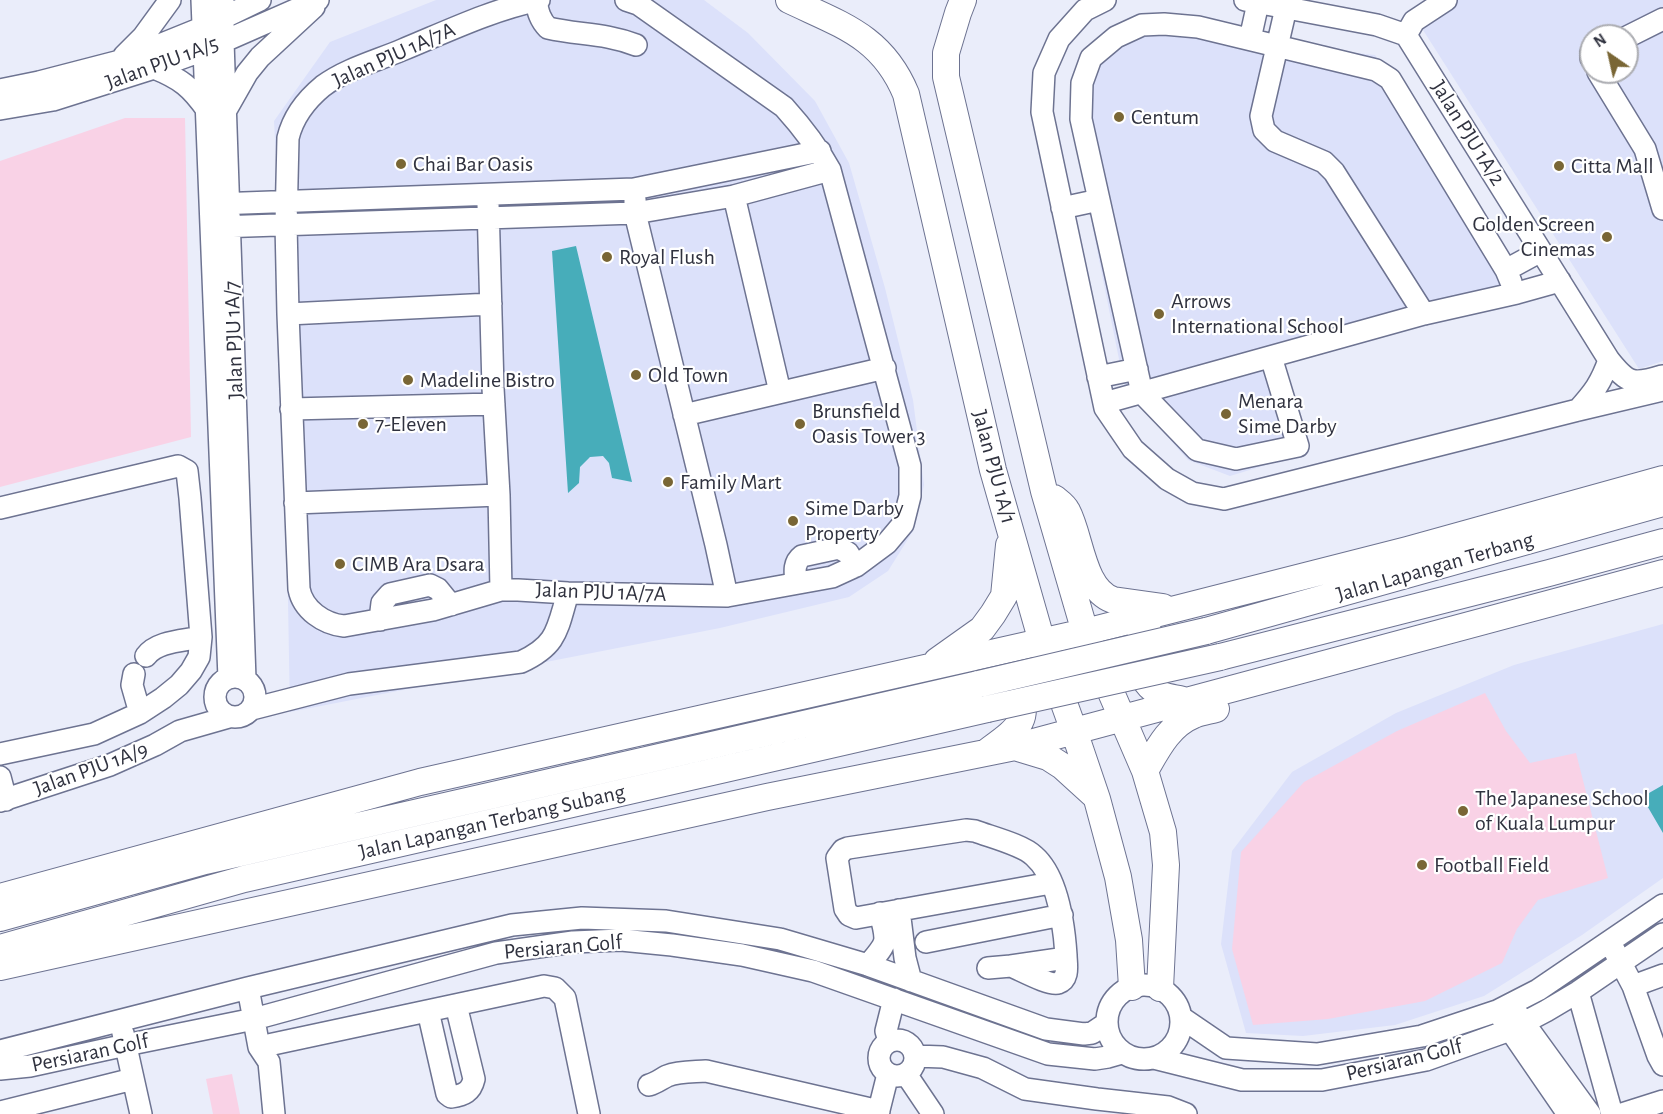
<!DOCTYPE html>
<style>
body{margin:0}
#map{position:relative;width:1663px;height:1114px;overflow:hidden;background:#eaedfa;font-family:"Alegreya Sans",sans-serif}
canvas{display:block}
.north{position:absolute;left:1579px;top:24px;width:60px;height:60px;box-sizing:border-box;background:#fff;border:2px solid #acadb2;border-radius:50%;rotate:326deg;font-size:16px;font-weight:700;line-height:24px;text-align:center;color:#30323f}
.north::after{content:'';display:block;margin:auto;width:21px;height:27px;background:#796635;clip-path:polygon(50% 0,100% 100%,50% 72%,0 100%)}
</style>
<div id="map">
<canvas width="1663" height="1114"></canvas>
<div class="north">N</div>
</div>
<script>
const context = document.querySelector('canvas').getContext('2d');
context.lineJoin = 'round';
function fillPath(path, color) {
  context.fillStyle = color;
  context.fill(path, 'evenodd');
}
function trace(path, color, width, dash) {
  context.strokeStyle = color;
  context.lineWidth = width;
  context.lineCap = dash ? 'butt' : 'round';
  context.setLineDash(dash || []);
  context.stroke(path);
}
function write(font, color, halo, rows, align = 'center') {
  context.font = font + ' "Alegreya Sans",sans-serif';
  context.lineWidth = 4.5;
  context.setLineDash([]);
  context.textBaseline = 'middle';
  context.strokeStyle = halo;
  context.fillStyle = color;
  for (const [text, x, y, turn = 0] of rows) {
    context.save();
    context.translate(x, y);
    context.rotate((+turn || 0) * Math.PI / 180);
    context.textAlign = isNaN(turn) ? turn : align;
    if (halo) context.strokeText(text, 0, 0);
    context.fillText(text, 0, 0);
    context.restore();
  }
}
const built = new Path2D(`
 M436,0H704L748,33L815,101L849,163L885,288L913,400L924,485L913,531L888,571L849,597L720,628L290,712L282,270L274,121L330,42Z
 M1446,0H1663V361L1639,369L1416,19ZM1591,36H1627V72H1591Z
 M1137,20L1291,46L1375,55L1527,299L1280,363L1305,453L1230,476L1188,460L1125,389L1080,165L1084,56Z
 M1663,624V878L1582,935L1484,996L1395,1025L1303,1036L1246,1033L1221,944L1232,851L1292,772L1396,713L1514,665Z`);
const green = new Path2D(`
 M125,118H185L191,437L0,487V161Z
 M1485,693L1506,731L1530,763L1576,753L1608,878L1538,900L1517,929L1502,963L1425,1001L1328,1019L1253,1025L1232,949L1241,852L1304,782L1397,731Z
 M232,1074L240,1114H213L206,1079Z`);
const water = new Path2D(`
 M576,246L632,482L612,478L609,463L603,456L590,457L580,467L579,483L568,493L552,251Z
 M1663,785V833L1642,797Z`);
const minor = new Path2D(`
 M202,0L229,678
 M223,0V41L245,679
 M539,0C491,10 446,32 402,50C376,61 346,69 323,86C306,100 293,117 288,138L286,224L288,314L299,589C303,610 324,624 344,626L433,610L501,590H518L568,593L727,596L832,577L856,566L887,543L903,524L910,496V466L830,170C817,146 802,127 784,107L638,4L626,0
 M1105,0L1085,10L1059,39L1044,73L1042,112L1105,408L1133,449L1167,479L1192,493L1224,499L1578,410L1663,390
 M1245,0L1377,25L1406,35
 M536,1C538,12 540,20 548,28C579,35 605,33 636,45
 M1286,8L1261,116L1264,130L1275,141L1324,162L1334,172L1424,314
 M1406,35L1609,360C1628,384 1633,385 1662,376
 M1406,35L1414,21L1446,0
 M1627,37L1663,19
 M1250,39L1258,3
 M1591,53V58
 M124,56L143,37L170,0
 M154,68C181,79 191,87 207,110
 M1598,72L1645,149L1663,209
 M0,90L39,82L120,61L204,27L260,0
 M0,109L53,100L154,68L204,50L318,0
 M226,110L247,73L260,57L314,7
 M734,196L780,392
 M635,199V213L716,545L727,596
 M216,204L634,189L820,151
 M488,204L493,388L499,495L501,590
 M1062,208L1099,200
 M218,227L635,213L734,196L830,170
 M1511,282L1506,270L1541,251
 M288,314L491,304
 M1271,357L1298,446L1236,459L1197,450L1142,393L1081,119L1082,83L1091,58L1116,37L1142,25L1164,24L1198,27L1376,70L1390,79L1506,270
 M1098,377L1137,369
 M1104,403L1424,314L1517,293L1560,281
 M291,409L494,404
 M1578,410C1594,392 1601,383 1609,360
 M684,415L885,368
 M295,503L499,495
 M0,508L178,466L187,471L190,498L201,637L199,657L191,671L179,685L163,698L140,713L94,734L0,754
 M796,583C795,573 793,563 802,556L839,548L848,553L856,566
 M380,620L382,603L390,594L430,585L438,589L451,605
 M146,656C157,641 183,641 201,637
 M134,674L132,685L140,713
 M215 697a20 20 0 1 1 40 0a20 20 0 1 1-40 0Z
 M252,709L349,684L521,662C558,645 557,629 568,593
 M0,777L6,800
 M0,801L110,765L155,745L180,731L229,717
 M1051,883L856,918L849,915L845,909L837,858L843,850L848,848L966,830L975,831C991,837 1023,845 1034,856C1058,877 1064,925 1066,955C1066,964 1070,979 1058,983C1050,986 1021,970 1011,966L1066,958
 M899,910L905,958L911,981
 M926,942L1062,915
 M1614,950L1633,986L1658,1056L1663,1065
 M868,965C888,942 888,943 880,913
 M988,968L1011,966
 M1107 1022a37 37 0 1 1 74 0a37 37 0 1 1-74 0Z
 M1633,986L1663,975
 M248,988L259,1047L269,1062L274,1114
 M1578,992L1612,1114
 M428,1011L447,1094L451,1097C464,1095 471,1092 474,1079L456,1005
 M1516,1012L1590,1114
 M1182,1018L1226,1048L1317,1054L1422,1036L1497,1011L1538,990L1663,905
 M1502,1018L1568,1114
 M123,1033L141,1114
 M879 1058a18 18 0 1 1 36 0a18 18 0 1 1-36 0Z
 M889,1041L886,1031L894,999
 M259,1047L544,986L555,988L565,998L589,1114
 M0,1051L248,988L512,925L582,918L666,921L780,939L868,965L1046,1029L1084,1034L1092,1033L1107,1023
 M915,1056L943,1057L983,1068L1025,1089L1097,1099L1168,1107L1186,1114
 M1154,1058L1242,1080H1322L1426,1060L1510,1030L1546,1011L1578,992L1663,934
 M0,1069L30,1066L126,1045L254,1019L496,953L573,942L621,940L672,945L742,955L813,971L1048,1054L1095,1059L1108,1057L1122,1053
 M906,1074L933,1114
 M649,1085C656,1083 661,1079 667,1076C679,1071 693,1072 706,1071L879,1111
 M0,1112L133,1079
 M878,1114L888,1074
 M1622,1114L1663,1101`);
const major = new Path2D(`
 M789,0C841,25 882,36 906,94L993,470L1042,642L1074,731L1097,799L1118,877L1129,940L1132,987
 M963,0L958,13L946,53V77L1044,491L1085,632L1145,771L1163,832L1166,865L1160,988
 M1054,498C1059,502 1064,505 1067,511C1081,537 1082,589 1113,600L1163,607
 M1148,631C1144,635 1139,640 1136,646C1130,661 1146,687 1160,694C1167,698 1179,698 1187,701
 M1206,631L1663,503
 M1220,657L1549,573L1663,542
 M937,661L982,629L993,614L1004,596L1009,545
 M1015,747L1048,757L1062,766L1095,796
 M988,751C1018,729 1033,720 1016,682
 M1145,771C1157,750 1169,725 1194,715C1201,712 1209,711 1216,709
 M0,897L420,782L1085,632L1407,550L1663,479
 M0,918L205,861L979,684
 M0,948L244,879L987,709
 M0,967L767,797L1015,747L1663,573`);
const majorBridge = new Path2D(`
 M979,684L1206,631
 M987,709L1220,657`);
const markers = [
 [1119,117,6,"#796635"],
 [401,164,6,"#796635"],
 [1559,166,6,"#796635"],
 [1607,237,6,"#796635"],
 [607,257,6,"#796635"],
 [1159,314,6,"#796635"],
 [636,375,6,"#796635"],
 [408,380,6,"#796635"],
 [1226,414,6,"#796635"],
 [363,424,6,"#796635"],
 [800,424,6,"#796635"],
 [668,482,6,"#796635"],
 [793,521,6,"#796635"],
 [340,564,6,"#796635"],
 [1463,811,6,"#796635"],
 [1422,865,6,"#796635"]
];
const streetNames = [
 ["Jalan PJU 1A/7A",394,55,-24],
 ["Jalan PJU 1A/5",162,63,-20],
 ["Jalan PJU 1A/2",1468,133,58],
 ["Jalan PJU 1A/7",234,340,-92],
 ["Jalan PJU 1A/1",994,467,75],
 ["Jalan Lapangan Terbang",1435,567,-16],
 ["Jalan PJU 1A/7A",601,592,2],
 ["Jalan PJU 1A/9",91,769,-20],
 ["Jalan Lapangan Terbang Subang",492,822,-13],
 ["Persiaran Golf",563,947,-5],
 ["Persiaran Golf",90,1053,-12],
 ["Persiaran Golf",1404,1060,-14]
];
const poiNames = [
 ["Centum",1131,117],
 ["Chai Bar Oasis",413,164],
 ["Citta Mall",1571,166],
 ["Golden Screen",1595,224,"right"],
 ["Cinemas",1595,249,"right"],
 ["Royal Flush",619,257],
 ["Arrows",1171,301],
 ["International School",1171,326],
 ["Old Town",648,375],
 ["Madeline Bistro",420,380],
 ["Menara",1238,401],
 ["Sime Darby",1238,426],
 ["Brunsfield",812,411],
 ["Oasis Tower 3",812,436],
 ["7-Eleven",375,424],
 ["Family Mart",680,482],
 ["Sime Darby",805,508],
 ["Property",805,533],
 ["CIMB Ara Dsara",352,564],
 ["The Japanese School",1475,798],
 ["of Kuala Lumpur",1475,823],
 ["Football Field",1434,865]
];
fillPath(built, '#dce1fa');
fillPath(green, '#f9d2e6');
fillPath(water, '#47adba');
trace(minor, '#6d7391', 24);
trace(major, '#6d7391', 28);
trace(minor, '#fff', 21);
trace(major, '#fff', 26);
trace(majorBridge, '#6d7391', 28, []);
trace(majorBridge, '#fff', 26);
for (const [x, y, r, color] of markers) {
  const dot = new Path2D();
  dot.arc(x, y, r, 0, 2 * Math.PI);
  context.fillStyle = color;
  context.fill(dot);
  trace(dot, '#fff', 2);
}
write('22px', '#30323f', '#fff', streetNames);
write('22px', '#30323f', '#fff', poiNames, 'left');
</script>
